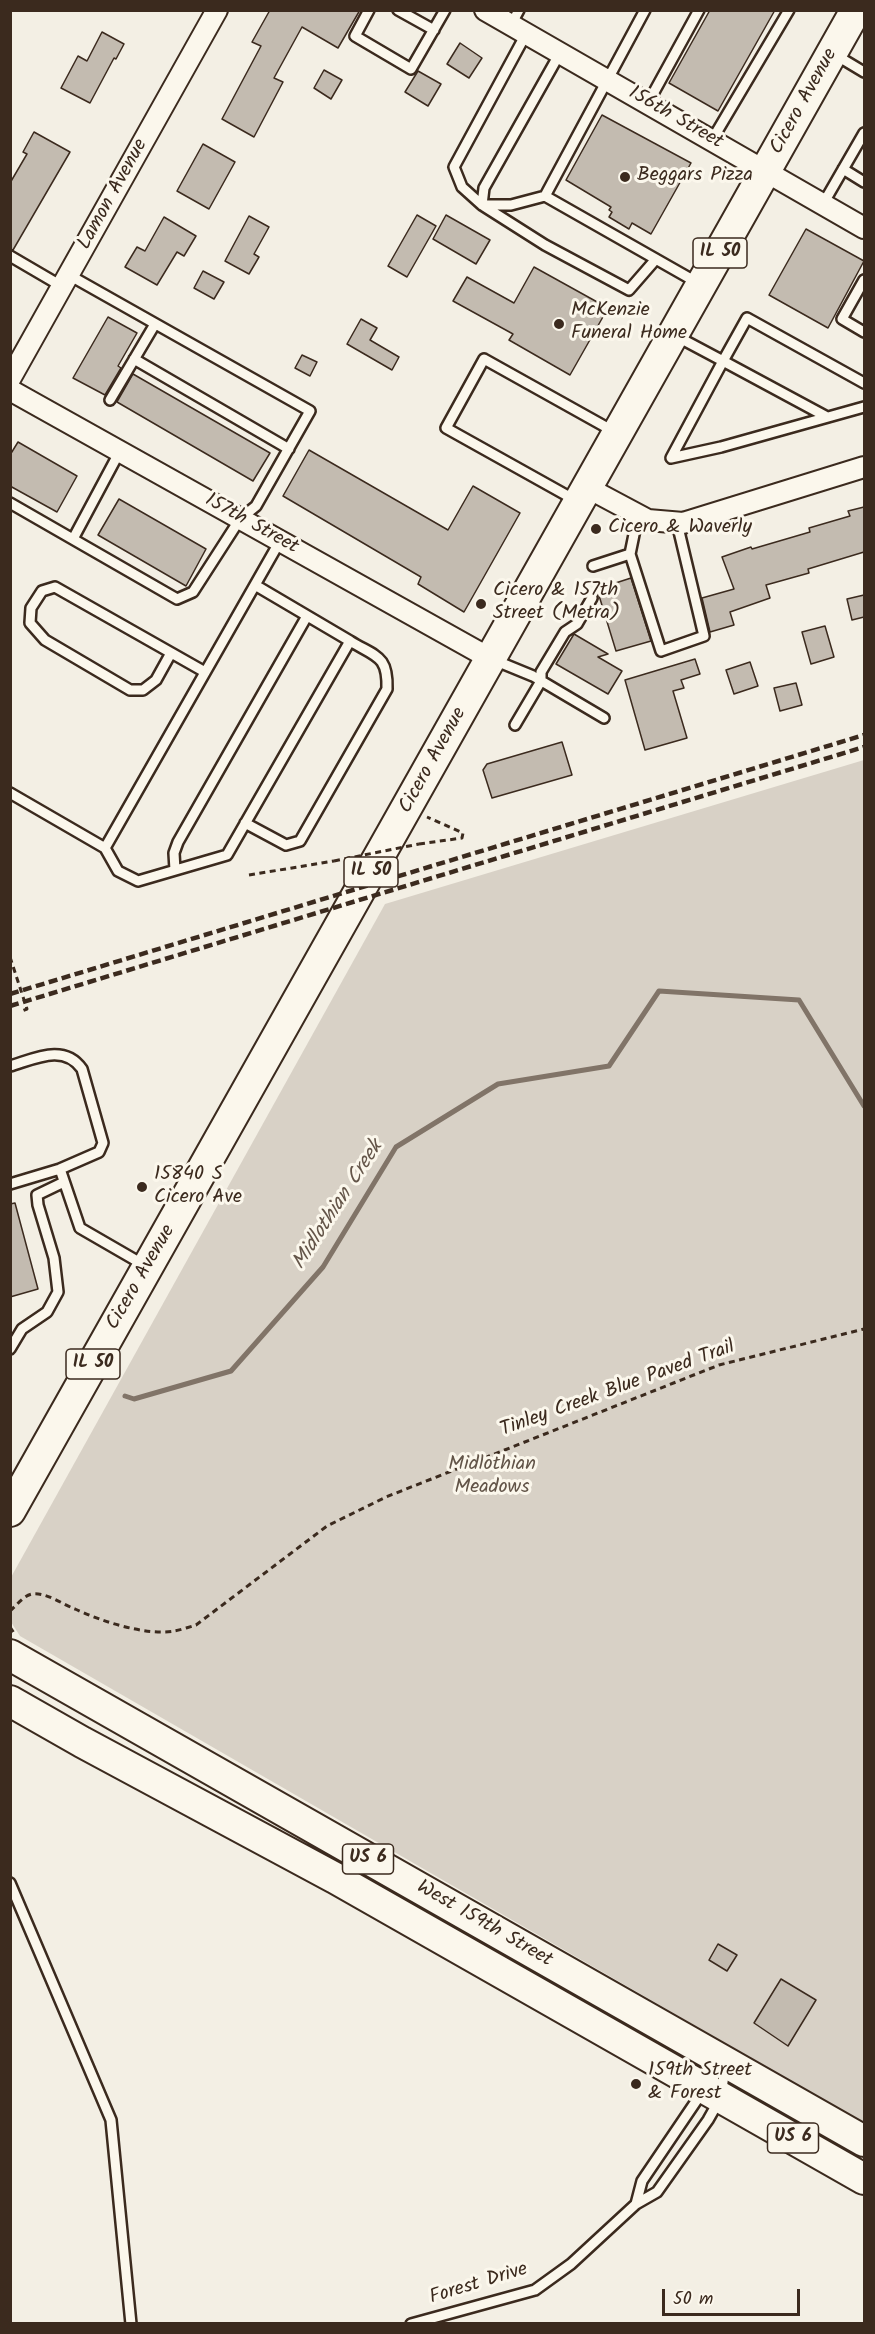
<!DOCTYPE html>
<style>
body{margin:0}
#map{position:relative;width:875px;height:2334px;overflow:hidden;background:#f3efe4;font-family:Kalam,sans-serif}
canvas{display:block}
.frame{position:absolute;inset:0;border:12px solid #3b2a1e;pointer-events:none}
.scale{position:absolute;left:662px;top:2289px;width:138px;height:27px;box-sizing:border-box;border:3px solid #3b2a1e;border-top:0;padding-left:8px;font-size:18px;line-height:21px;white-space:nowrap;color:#3b2a1e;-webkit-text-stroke:4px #fbf7ec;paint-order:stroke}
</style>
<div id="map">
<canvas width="875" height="2334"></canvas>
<div class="frame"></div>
<div class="scale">50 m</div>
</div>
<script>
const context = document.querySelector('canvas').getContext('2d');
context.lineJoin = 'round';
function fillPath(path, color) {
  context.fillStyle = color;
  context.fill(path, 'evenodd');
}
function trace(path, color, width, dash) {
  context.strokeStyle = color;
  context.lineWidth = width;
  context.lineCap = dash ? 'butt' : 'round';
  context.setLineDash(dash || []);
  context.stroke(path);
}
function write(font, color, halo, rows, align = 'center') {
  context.font = font + ' Kalam,sans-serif';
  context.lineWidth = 6;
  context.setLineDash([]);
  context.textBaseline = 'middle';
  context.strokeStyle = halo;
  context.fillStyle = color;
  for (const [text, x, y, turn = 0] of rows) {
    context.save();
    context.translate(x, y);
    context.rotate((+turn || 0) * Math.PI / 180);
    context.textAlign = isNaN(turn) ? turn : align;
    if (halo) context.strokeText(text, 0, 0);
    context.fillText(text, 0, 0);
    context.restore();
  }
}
const green = new Path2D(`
 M864,760V2123L20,1636L11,1622L10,1579L385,904Z`);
const stream = new Path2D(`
 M125,1396L134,1399L231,1371L323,1267L396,1147L498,1084L609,1066L659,991L799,1000L864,1106`);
const building = new Path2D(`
 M270,10H360L338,48L302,27L274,78L283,82L254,137L222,119L261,46L252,42Z
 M710,10H775L718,111L669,83Z
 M102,32L124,44L116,59L114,58L90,103L61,88L78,56L87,61Z
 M460,43L482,58L469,78L447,64Z
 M324,70L342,80L331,99L314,88Z
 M418,71L441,84L428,106L405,92Z
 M602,115L691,163L651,234L632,223L629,229L609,217L612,212L609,210L611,207L566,180Z
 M34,132L70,152L13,250L10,249V183L27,154L23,152Z
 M203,144L235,162L209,209L177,191Z
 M417,215L436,226L407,277L388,266Z
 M446,215L490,240L476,264L433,239Z
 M249,216L269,227L254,254L259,257L249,274L225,261Z
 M164,217L196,236L184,256L177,252L157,285L125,267L137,247L145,251Z
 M806,229L864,261L828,328L769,295Z
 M534,267L608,308L570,375L509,340L513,334L453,301L467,277L514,303Z
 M203,271L224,282L214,299L194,288Z
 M108,317L137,333L118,366L121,368L105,395L73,378Z
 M361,319L377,328L370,340L399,357L392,370L347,344Z
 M302,355L317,362L310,376L295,368Z
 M133,374L270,453L253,481L117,402Z
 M18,442L77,476L57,512L10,486V455Z
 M309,450L448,530L473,486L520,513L464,612L418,584L421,577L283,496Z
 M119,499L206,549L186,586L98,535Z
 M864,507V552L808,569L809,573L766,585L770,598L730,612L734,625L710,632L702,598L734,589L722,557L751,547L752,549L810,532L809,528L850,516L848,511Z
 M631,578L651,641L616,651L597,589Z
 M864,595V617L852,620L847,599Z
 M825,626L834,657L811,664L802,632Z
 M574,634L608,654L598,657L622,671L608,694L556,664Z
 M695,659L700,674L681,680L684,688L673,691L687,738L645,750L625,680Z
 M750,662L758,686L734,694L726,670Z
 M796,683L802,705L780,711L774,688Z
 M562,742L572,775L492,798L483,770L487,764Z
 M15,1203L38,1289L10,1297V1204Z
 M718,1944L737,1955L727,1971L709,1960Z
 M781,1979L816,2000L788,2046L754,2023Z`);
const path = new Path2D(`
 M419,844L462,838L463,833L427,817
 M249,875L334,861
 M10,957L27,1009L20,1012
 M10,1611C17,1605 23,1596 32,1594C46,1592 62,1604 75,1609C101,1621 145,1636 174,1631C181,1630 189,1627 196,1625L327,1526L386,1497L719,1365L864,1329
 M10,1627L14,1633`);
const lane = new Path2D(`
 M369,10L355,36L411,69L445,10
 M398,10L434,30
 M511,25L519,10
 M526,34L454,167L462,187L482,205L545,245L629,290L656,259
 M834,54L864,72
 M648,103L699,10
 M712,140L789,10
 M843,169L864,182
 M545,196L645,10
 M823,204L864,133
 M482,205H511L545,196L698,283
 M482,205L484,188L560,53
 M10,256L63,287
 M864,280L842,319L864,332
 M676,336L723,361L671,458L721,447L864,407
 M134,359L289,449
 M110,400L155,324
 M827,417L723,361L747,318L864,383
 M575,500L446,428L484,359L613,431
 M10,503L177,599L193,592L240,519L256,506L310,411L69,275
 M73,539L120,451
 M630,554L638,515
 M593,566L630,554L661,651L704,636L677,523
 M255,585L350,641L227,855L138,881L118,871L105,848L280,541
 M171,653L156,680L143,690H130L45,640L30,623L31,608L42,591L55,587L205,672
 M494,660L533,676L604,718
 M515,725L541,681V672L565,632L577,624L592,598
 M10,793L105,848
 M245,823L286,845L300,841L387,689C388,655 376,657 350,641
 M175,870L174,853L178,842L307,616
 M10,1066C34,1059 64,1043 82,1069L103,1143L99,1152L60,1169
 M10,1184L60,1169L80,1228L144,1265
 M10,1349L22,1329L47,1312L58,1292L54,1258L38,1205L37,1195L64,1182
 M10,1883L111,2120L131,2324
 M636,2204L642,2181L705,2088L723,2065
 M411,2324L535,2290L571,2264L636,2204L657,2192L708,2120L721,2097L725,2067`);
const street = new Path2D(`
 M485,10L864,228
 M10,379L217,10
 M10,390L491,659
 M588,488L648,520L683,523L864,467`);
const primary = new Path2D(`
 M10,1511L856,10
 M10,1655L864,2141
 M10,1701L82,1742L335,1878L864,2179`);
const rail = new Path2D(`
 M10,994L864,735
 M10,1006L864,747`);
const pathBridge = new Path2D(`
 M334,861L419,844`);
const markers = [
 [625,177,6,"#3b2a1e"],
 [559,324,6,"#3b2a1e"],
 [596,529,6,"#3b2a1e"],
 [481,604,6,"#3b2a1e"],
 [142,1187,6,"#3b2a1e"],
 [636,2084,6,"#3b2a1e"]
];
const shields = [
 [720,253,54],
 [371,872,54],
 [93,1364,54],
 [368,1859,51],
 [793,2138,51]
];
const shieldNames = [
 ["IL 50",720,253],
 ["IL 50",371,872],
 ["IL 50",93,1364],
 ["US 6",368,1859],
 ["US 6",793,2138]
];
const streetNames = [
 ["Cicero Avenue",805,102,-61],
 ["156th Street",675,119,30],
 ["Lamon Avenue",114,195,-61],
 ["157th Street",251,525,29],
 ["Cicero Avenue",434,761,-61],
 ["Cicero Avenue",142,1278,-60],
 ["Tinley Creek Blue Paved Trail",618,1390,-20],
 ["West 159th Street",484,1925,30],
 ["Forest Drive",479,2285,-17]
];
const poiNames = [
 ["Beggars Pizza",637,177],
 ["McKenzie",571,312],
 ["Funeral Home",571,335],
 ["Cicero & Waverly",608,529],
 ["Cicero & 157th",493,592],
 ["Street (Metra)",493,615],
 ["15840 S",154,1176],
 ["Cicero Ave",154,1199],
 ["159th Street",648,2072],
 ["& Forest",648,2095]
];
const parkNames = [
 ["Midlothian",492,1466],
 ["Meadows",492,1489]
];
const waterNames = [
 ["Midlothian Creek",339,1206,-57]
];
fillPath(green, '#d8d1c6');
trace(stream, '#817468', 5);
fillPath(building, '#c3bbb0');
trace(building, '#3b2a1e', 1.5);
trace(lane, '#3b2a1e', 14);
trace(street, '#3b2a1e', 24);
trace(primary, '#3b2a1e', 34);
trace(path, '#3b2a1e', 3, [6, 4.5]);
trace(lane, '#fbf7ec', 9);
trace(street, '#fbf7ec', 20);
trace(primary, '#fbf7ec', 30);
trace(rail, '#3b2a1e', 4.5, [9, 4.5]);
trace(pathBridge, '#3b2a1e', 3, [6, 4.5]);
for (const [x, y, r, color] of markers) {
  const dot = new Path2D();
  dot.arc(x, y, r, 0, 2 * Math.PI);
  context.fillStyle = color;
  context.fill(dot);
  trace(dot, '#fbf7ec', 2);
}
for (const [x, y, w] of shields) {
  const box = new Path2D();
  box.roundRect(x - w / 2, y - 15, w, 30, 4.5);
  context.fillStyle = '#fbf7ec';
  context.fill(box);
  trace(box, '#3b2a1e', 1.5);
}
write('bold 18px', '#3b2a1e', null, shieldNames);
write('20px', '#3b2a1e', '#fbf7ec', streetNames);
write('20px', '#3b2a1e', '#fbf7ec', poiNames, 'left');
write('20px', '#625448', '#fbf7ec', parkNames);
write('italic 21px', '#645549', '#fbf7ec', waterNames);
</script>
